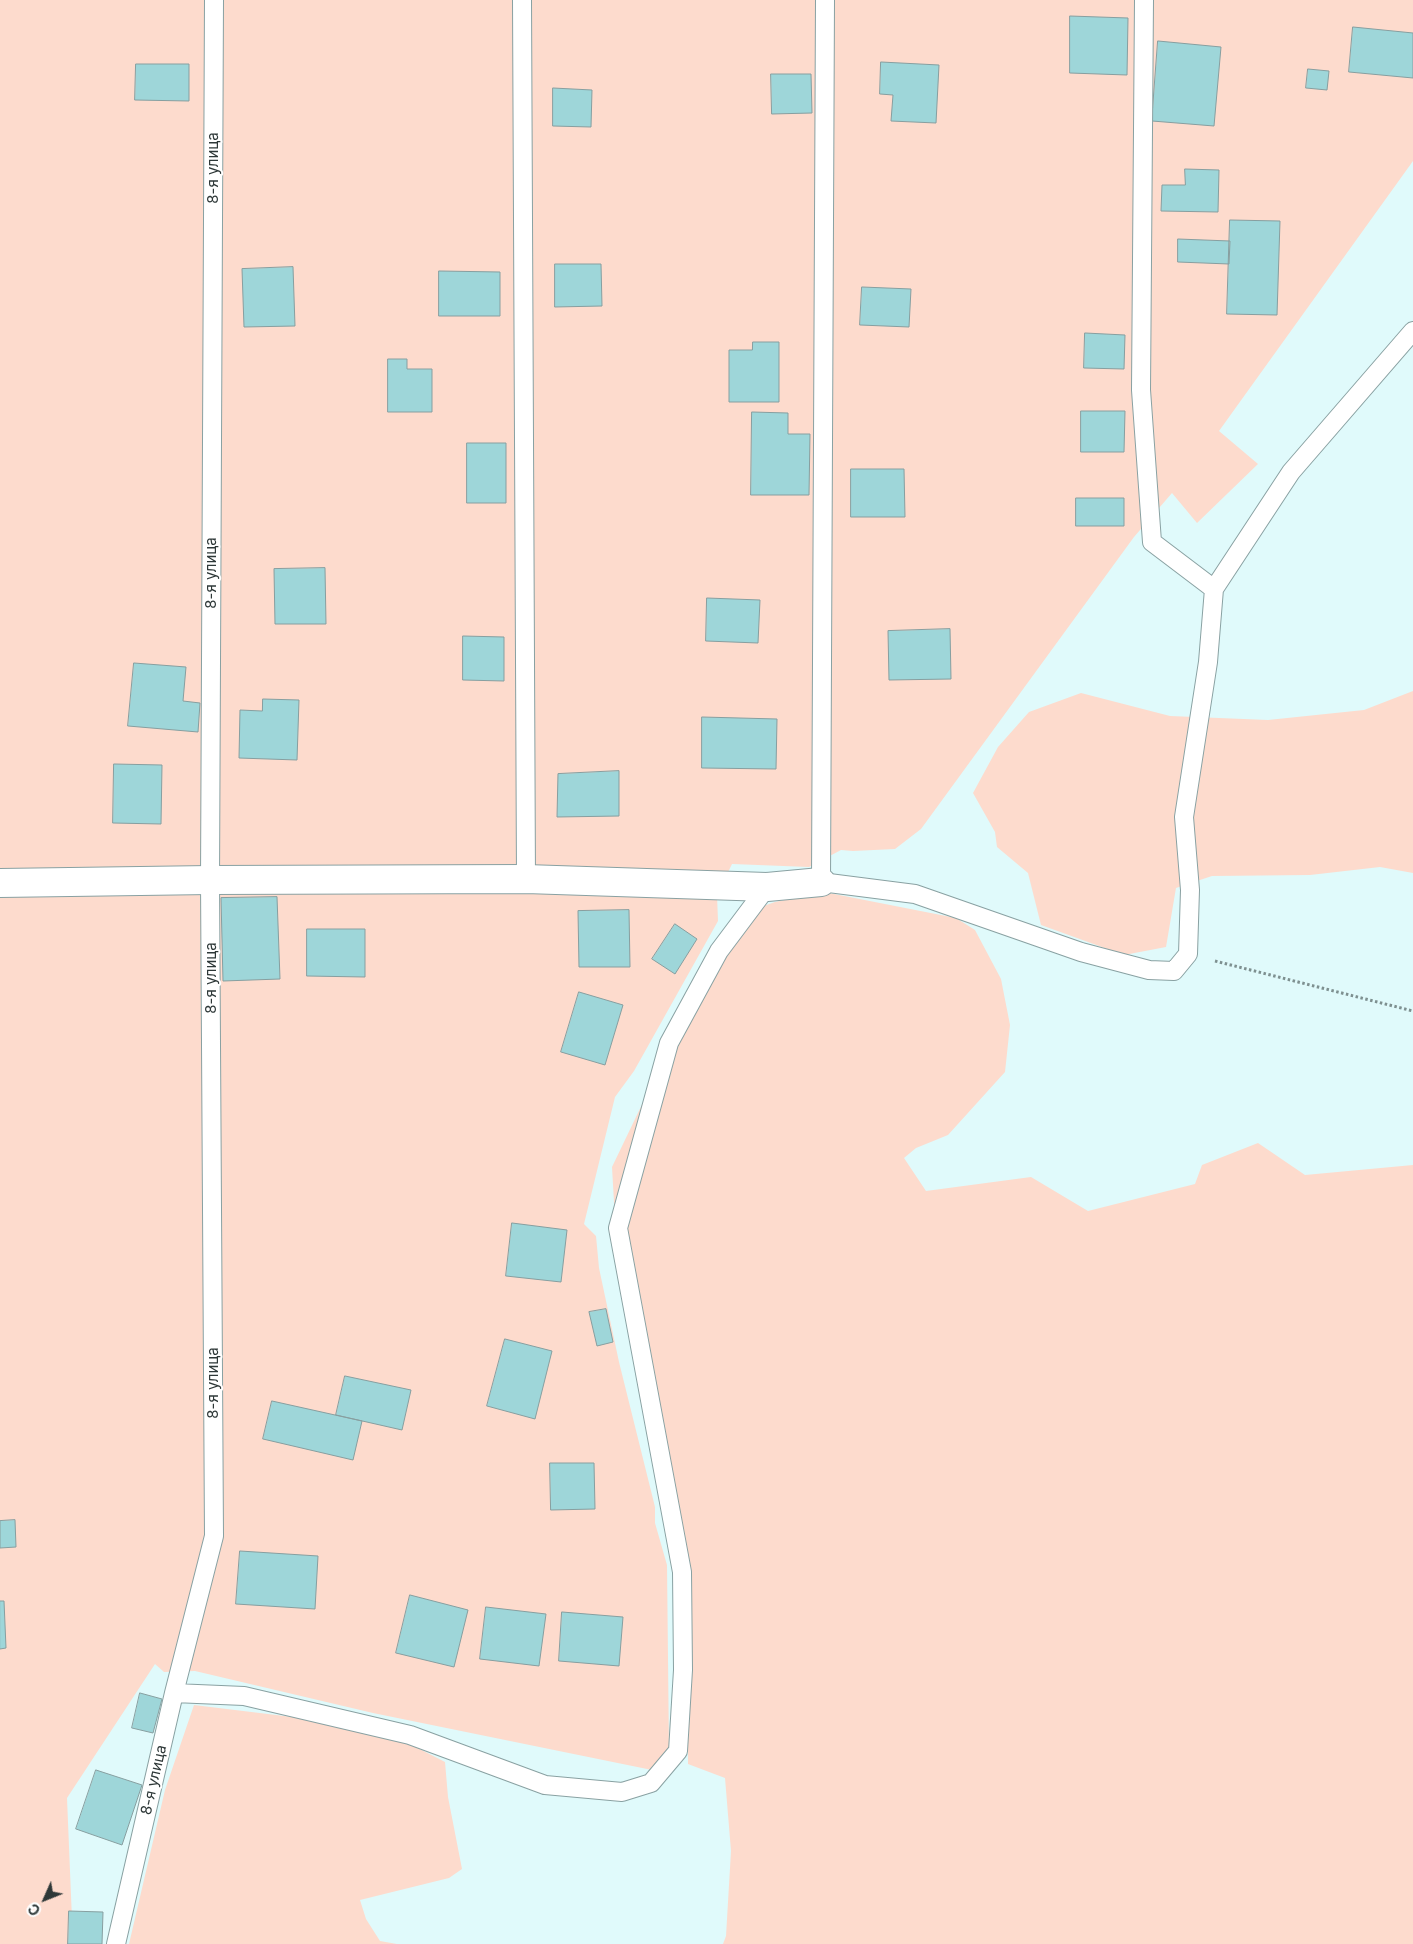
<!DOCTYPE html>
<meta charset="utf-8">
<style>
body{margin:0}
#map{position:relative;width:1413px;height:1944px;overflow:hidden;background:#e0fafb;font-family:Inter,sans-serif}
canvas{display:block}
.north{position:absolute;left:20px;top:1874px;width:50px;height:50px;-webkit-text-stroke:4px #fff;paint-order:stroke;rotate:226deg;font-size:14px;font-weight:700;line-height:20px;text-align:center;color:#2e3838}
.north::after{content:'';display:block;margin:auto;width:18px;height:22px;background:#2e3838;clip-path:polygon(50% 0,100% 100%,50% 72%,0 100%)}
</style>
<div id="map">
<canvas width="1413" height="1944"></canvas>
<div class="north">С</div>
</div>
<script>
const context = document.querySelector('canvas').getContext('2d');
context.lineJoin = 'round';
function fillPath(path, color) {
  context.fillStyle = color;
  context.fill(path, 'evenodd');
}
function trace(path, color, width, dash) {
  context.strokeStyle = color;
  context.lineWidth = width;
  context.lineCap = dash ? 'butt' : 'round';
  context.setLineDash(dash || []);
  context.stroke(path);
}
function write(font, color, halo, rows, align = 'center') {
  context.font = font + ' Inter,sans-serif';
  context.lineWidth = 4;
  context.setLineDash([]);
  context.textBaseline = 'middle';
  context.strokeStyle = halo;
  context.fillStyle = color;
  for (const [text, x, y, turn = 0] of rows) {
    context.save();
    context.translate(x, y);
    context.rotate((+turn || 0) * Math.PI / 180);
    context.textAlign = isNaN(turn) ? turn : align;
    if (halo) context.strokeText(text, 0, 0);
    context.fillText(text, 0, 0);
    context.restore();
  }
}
const green = new Path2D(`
 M0,0H1413V161L1219,431L1258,464L1197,523L1172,493L1134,537L921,829L895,849L853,851L841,850L809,867L732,864L717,895L718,921L634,1071L615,1097L584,1224L596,1236L599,1268L619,1362L655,1507V1523L667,1565L669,1751L652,1770L373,1713L195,1671L164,1672L155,1664L67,1798L73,1944H0Z
 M1413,691V873L1380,867L1310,875L1212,876L1176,888L1166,947L1124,955L1041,925L1028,873L997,847L995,832L973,793L998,747L1029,712L1081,693L1170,716L1268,720L1364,710Z
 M824,892L956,918L975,930L1001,979L1010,1025L1005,1072L948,1135L916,1148L904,1158L926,1191L1031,1177L1088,1211L1195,1184L1202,1165L1258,1143L1305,1175L1413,1165V1944H723L726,1936L731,1851L725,1778L688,1764V1676L683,1528L635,1335L617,1255L612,1167L671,1044L755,909L775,902Z
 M194,1705L317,1720L408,1743L445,1762L448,1797L462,1869L449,1878L360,1900L366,1919L380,1941L397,1944H129L165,1790Z`);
const building = new Path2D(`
 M1070,16L1128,18L1127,75L1070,73Z
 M1353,27L1413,33V78L1349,72Z
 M1158,41L1221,47L1214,126L1152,121Z
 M881,62L939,65L936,123L891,121L893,95L880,94Z
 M136,64H189V101L135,100Z
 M1308,69L1329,71L1327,90L1306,88Z
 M771,74H811L812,113L772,114Z
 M553,88L592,90L591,127L553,126Z
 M1185,169L1219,170L1218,212L1161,211L1162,185H1185Z
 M1230,220L1280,221L1277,315L1227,314Z
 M1178,239L1230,241L1229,264L1178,262Z
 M555,264H601L602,306L555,307Z
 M293,267L295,326L244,327L242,269Z
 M439,271L500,272V316H439Z
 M862,287L911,289L909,327L860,325Z
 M1085,333L1125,335L1124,369L1084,368Z
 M753,342H779V402H729V350H752Z
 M388,359H407V369H432V412H388Z
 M1081,411H1125L1124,452H1081Z
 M752,412L788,413V434H810L809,495H751Z
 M467,443H506V503H467Z
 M851,469H904L905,517H851Z
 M1076,498H1124V526H1076Z
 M325,568L326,624H275L274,569Z
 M707,598L760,600L758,643L706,641Z
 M950,629L951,679L889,680L888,631Z
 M463,636L504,637V681L463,680Z
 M134,663L186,667L183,701L200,703L198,732L128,726Z
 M263,699L299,700L297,760L239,758L240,710L262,711Z
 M702,717L777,719L776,769L702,768Z
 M114,764L162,765L161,824L113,823Z
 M619,771V816L557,817L558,774Z
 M277,897L280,979L223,981L221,898Z
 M629,910L630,967H579L578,911Z
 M675,924L697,939L675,974L652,959Z
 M307,929H365V977L307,976Z
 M579,992L623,1005L605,1065L561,1052Z
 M512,1223L567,1230L561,1282L506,1276Z
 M606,1309L613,1342L597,1346L589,1312Z
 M505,1339L552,1351L535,1419L487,1406Z
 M345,1376L411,1390L402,1430L336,1415Z
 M272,1401L362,1421L353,1460L263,1439Z
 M550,1463H594L595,1509L551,1510Z
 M15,1520L16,1547L0,1548V1521Z
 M240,1551L318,1556L315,1609L236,1604Z
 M410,1595L468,1610L454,1667L396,1653Z
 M0,1601H4L6,1648L0,1649Z
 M486,1607L546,1614L539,1666L480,1659Z
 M562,1612L623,1617L619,1666L559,1661Z
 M140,1693L162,1699L153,1733L132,1728Z
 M96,1770L142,1785L122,1845L76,1829Z
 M69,1911L103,1912L102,1944H68Z`);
const path = new Path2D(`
 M1215,961L1413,1011`);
const lane = new Path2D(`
 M522,0L526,879
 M825,0L821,882L915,894L1081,952L1149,970L1174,971L1188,954L1190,890L1184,817L1208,662L1214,589L1291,472L1413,331
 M1144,0L1141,390L1152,542L1214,589
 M174,1693L244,1696L410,1735L545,1785L622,1792L651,1783L678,1751L683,1670L682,1572L618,1228L669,1043L719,951L767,887
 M116,1944L174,1693L214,1536L210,880L214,0`);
const secondary = new Path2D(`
 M0,883L210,880L526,879L767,887L821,882`);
const streetNames = [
 ["8-я улица",213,168,-90],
 ["8-я улица",211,573,-90],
 ["8-я улица",211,978,-90],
 ["8-я улица",213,1383,-90],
 ["8-я улица",154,1780,-77]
];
fillPath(green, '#fddbcd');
fillPath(building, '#9ed6d9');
trace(building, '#879fa0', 1);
trace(lane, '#89a1a2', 20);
trace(secondary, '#89a1a2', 30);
trace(path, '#7e9090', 3, [2.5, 2.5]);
trace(lane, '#fff', 18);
trace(secondary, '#fff', 28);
write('15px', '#2e3838', '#fff', streetNames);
</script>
